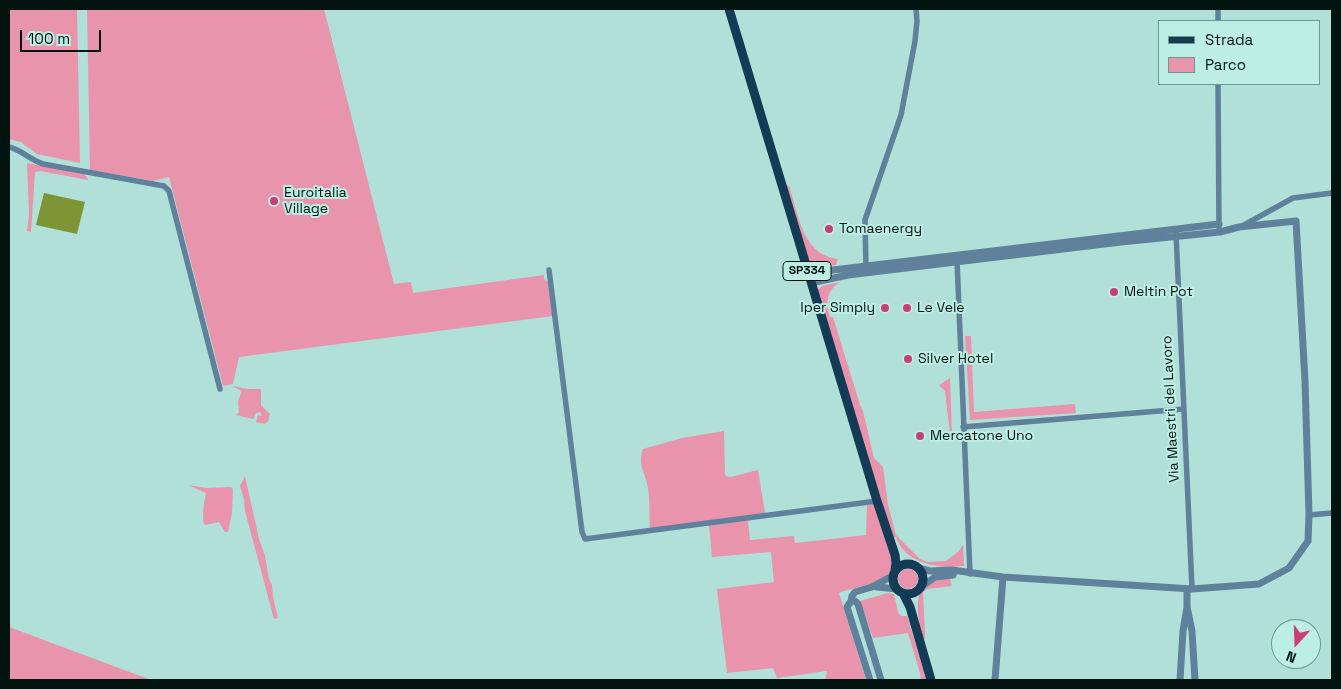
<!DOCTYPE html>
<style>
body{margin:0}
#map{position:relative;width:1341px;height:689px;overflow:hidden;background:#b0e0d7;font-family:"Space Grotesk",sans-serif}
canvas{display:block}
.frame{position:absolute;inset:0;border:10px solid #021310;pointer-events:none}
.legend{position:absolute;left:1158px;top:20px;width:162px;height:65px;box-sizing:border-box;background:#bdeee4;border:1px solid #72968f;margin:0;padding:6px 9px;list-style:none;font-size:15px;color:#021310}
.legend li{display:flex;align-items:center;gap:10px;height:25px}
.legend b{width:25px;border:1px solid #72968f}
.north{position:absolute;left:1271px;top:619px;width:50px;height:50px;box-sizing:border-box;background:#bdeee4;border:1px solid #72968f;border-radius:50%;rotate:200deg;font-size:14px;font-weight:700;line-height:20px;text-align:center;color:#021310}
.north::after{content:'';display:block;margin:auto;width:18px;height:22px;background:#c93e73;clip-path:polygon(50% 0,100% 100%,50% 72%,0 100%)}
.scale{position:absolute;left:20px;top:30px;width:81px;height:22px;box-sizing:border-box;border:2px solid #021310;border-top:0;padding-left:6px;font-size:15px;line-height:18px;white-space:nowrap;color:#021310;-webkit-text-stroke:4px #bdeee4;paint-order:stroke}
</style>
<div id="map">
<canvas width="1341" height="689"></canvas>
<div class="frame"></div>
<ul class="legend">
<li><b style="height:6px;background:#133b55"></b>Strada</li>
<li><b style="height:14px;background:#e894ac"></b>Parco</li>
</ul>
<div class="north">N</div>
<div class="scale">100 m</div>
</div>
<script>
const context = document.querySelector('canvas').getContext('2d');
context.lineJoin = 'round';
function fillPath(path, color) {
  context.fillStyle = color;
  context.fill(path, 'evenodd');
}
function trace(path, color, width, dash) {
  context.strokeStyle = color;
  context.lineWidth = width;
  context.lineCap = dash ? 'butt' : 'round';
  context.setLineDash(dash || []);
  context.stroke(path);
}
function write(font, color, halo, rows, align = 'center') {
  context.font = font + ' "Space Grotesk",sans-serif';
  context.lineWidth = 4;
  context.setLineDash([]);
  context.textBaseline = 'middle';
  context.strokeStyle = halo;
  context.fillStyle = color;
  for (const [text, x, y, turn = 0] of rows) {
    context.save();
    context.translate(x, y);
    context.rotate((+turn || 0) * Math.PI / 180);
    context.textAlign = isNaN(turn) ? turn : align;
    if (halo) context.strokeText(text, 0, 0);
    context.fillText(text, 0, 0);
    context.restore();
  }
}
const green = new Path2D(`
 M9,9H77L80,163L37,154L21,142L9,139Z
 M87,9H324L394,284L411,282L413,293L544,275V279L548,282L553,316L239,357L233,384L223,386L169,177L153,181L90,170Z
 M27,163L84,174L88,179V180L40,171L35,172L31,232L27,231L29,214Z
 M786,185L789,186L790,189C799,217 803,255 838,259L836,265L810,267Z
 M840,282C826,291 826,302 830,317H833L860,405L863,411L874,458L883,467L888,505L896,535L920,559L928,562L946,561L958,552L963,545L964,566C939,569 905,564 896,537L894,538L882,504L817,290L822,286Z
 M965,336H971L974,412L1075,404L1076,413L970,420Z
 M950,378L952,435L950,434L945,391L939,385Z
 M232,386L248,389H261V405L270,414L268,421L265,424L256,422L258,415L262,416L260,412L256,413L253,419L236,415L239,412L238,402L241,393L240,390Z
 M724,431L725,474L726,476L731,477L758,470L765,513L650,529C649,515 650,501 648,488C646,473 637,466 643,449L682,438Z
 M245,476L259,539L265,556L269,579L272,585L273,597L278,618L274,619L245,511L244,499L240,486Z
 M188,485L206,488L231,487L233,489L232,513L228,532H225L219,522L206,525L204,524C202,514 204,503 206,493Z
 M874,504L895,568C884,585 857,586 839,593L866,680H825L827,671L777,678L773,668L727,673L717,589L774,582L771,552L712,557L709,525L757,519L748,521L750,540L794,536L795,543L866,535L867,505Z
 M898 579a10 10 0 1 1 20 0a10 10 0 1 1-20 0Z
 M950,579L952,586L927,589L923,592L925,634V639H923C919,621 910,592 931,581C936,578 944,579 950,579Z
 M888,593L894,594L898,612L901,616H907L927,680H921L920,673L908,633L873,638L860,601Z
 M9,627L151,680H9Z`);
const water = new Path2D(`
 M44,193L85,202L77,234L36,225Z`);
const minor = new Path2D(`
 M1218,21V9
 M1218,84L1219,227
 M9,147C22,150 30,160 43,164L164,186L169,191L220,389
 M1244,225L1293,198L1332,193
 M1176,233L1192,589
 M957,260L970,574
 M866,269L865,220L901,115L915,41L917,21L916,9
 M549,270L582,532L585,539L877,501
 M963,427L1184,409
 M1309,515L1332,513`);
const tertiary = new Path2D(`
 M808,273L1219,224
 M811,283L848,275L1121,242L1220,232L1239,227L1296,221L1305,381L1309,515L1308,541L1289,568L1259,584L1192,589L1003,577L952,570L930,571L918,568
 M877,587L897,589
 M921,587L935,577L953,575
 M851,601L852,596L855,592L872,587L894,575
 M1187,607V589
 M870,680L847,607L851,601H855L858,604L881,680
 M995,680L1003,577
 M1180,680L1183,631L1187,607L1192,631L1195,680`);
const primary = new Path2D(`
 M729,9L877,501L895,555L896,563L895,571
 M893 579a15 15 0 1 1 30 0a15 15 0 1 1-30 0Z
 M903,593L910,607L931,680`);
const markers = [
 [274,201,5,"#c93e73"],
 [829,229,5,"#c93e73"],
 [1114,292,5,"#c93e73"],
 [885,308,5,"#c93e73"],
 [907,308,5,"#c93e73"],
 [908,359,5,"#c93e73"],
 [920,436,5,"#c93e73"]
];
const shields = [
 [807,271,48]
];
const shieldNames = [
 ["SP334",807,271]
];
const poiNames = [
 ["Euroitalia",284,193],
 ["Village",284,209],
 ["Tomaenergy",839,229],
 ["Meltin Pot",1124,292],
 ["Iper Simply",875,308,"right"],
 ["Le Vele",917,308],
 ["Silver Hotel",918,359],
 ["Mercatone Uno",930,436]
];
const streetNames = [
 ["Via Maestri del Lavoro",1171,409,-93]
];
fillPath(green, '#e894ac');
fillPath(water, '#7e9536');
trace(minor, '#5f819b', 5.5);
trace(tertiary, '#5f819b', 7);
trace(primary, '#133b55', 9);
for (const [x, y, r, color] of markers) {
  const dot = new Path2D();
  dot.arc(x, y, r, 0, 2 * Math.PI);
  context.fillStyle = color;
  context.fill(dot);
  trace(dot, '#bdeee4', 2);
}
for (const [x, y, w] of shields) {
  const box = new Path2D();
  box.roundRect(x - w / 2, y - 9.5, w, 19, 4);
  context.fillStyle = '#bdeee4';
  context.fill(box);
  trace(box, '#021310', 1);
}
write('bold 12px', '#021310', null, shieldNames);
write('14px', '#021310', '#bdeee4', poiNames, 'left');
write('14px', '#021310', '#bdeee4', streetNames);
</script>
